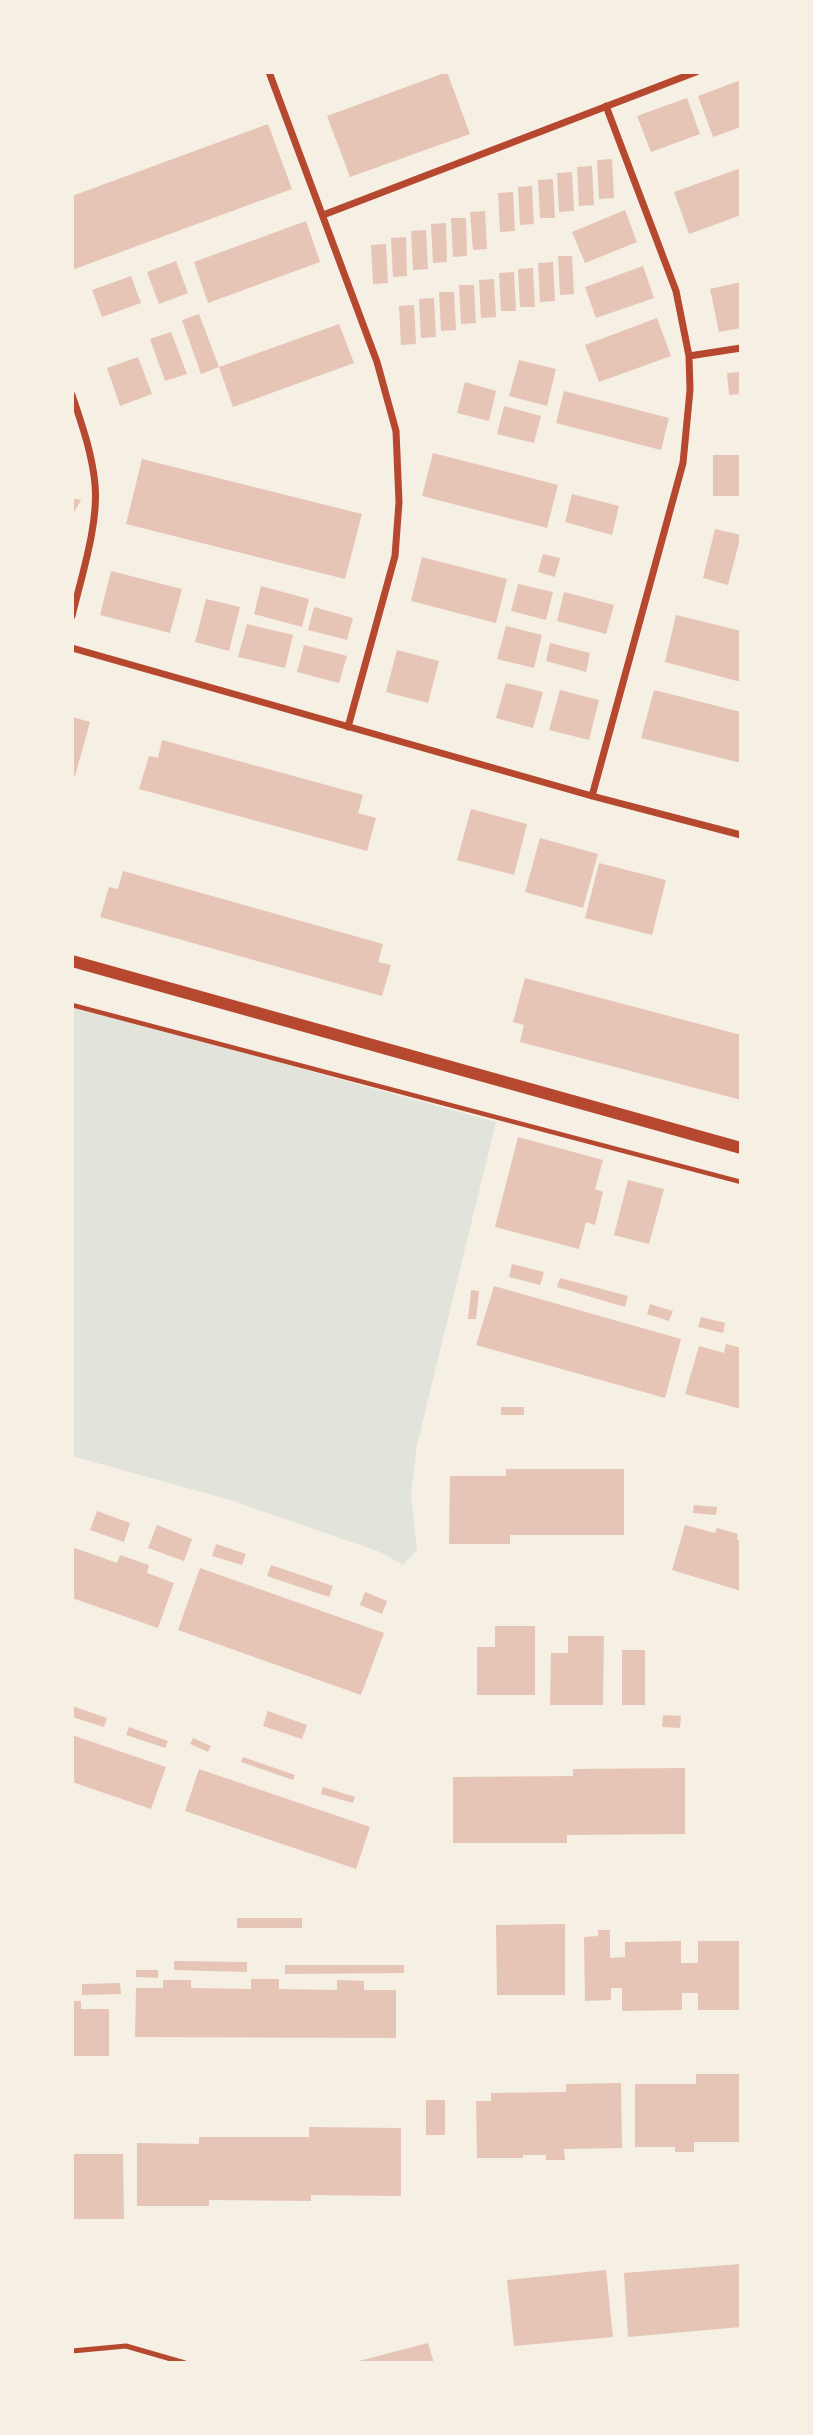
<!DOCTYPE html>
<style>
body{margin:0}
#map{position:relative;width:813px;height:2435px;overflow:hidden;background:#f6efe4;font-family:Barlow,sans-serif}
canvas{display:block}
.frame{position:absolute;inset:0;border:74px solid #f6efe4;pointer-events:none}
</style>
<div id="map">
<canvas width="813" height="2435"></canvas>
<div class="frame"></div>
</div>
<script>
const context = document.querySelector('canvas').getContext('2d');
context.lineJoin = 'round';
function fillPath(path, color) {
  context.fillStyle = color;
  context.fill(path, 'evenodd');
}
function trace(path, color, width, dash) {
  context.strokeStyle = color;
  context.lineWidth = width;
  context.lineCap = dash ? 'butt' : 'round';
  context.setLineDash(dash || []);
  context.stroke(path);
}
const green = new Path2D(`
 M72,1006L496,1122L417,1445L411,1494L417,1550L403,1565L380,1552L230,1500L72,1456Z`);
const building = new Path2D(`
 M447,72L470,134L350,177L327,116Z
 M741,80V127L713,137L698,96Z
 M687,98L700,134L651,152L637,116Z
 M268,124L292,189L72,270V196Z
 M612,159L614,198L599,199L597,160Z
 M592,166L594,205L579,206L577,167Z
 M741,168V215L689,234L674,192Z
 M572,172L574,211L559,212L557,173Z
 M553,179L555,218H540L538,180Z
 M532,186L534,224L520,225L518,187Z
 M513,192L515,231L500,232L498,193Z
 M625,210L637,242L585,263L572,232Z
 M485,211L487,249L473,250L470,212Z
 M451,218H466L467,256L453,257Z
 M306,221L320,262L208,303L194,262Z
 M446,223L447,262L433,263L431,224Z
 M426,230L428,269L413,270L411,231Z
 M406,237L407,276L393,277L391,238Z
 M386,244L388,283L373,284L371,245Z
 M558,256H572L574,294L560,295Z
 M176,261L188,293L159,304L147,272Z
 M553,262L555,301L540,302L538,263Z
 M643,266L654,298L596,318L585,287Z
 M533,268L535,307H520L518,269Z
 M514,272L516,311H501L499,273Z
 M131,276L141,303L102,317L92,290Z
 M494,279L496,317L481,318L479,280Z
 M741,282V328L719,332L710,289Z
 M459,285H474L476,323L461,324Z
 M439,292H454L456,330L441,331Z
 M434,298L436,337L421,338L419,299Z
 M414,305L416,344L401,345L399,306Z
 M199,314L219,367L201,374L182,320Z
 M657,318L671,356L599,382L585,345Z
 M339,324L354,363L233,407L219,367Z
 M171,332L187,374L165,381L150,339Z
 M138,357L152,394L120,406L107,368Z
 M519,360L556,369L547,406L509,396Z
 M741,372V394L729,395L727,373Z
 M465,382L496,391L489,421L457,413Z
 M564,391L669,418L661,450L556,423Z
 M504,406L541,416L534,443L497,434Z
 M433,453L558,485L547,528L422,496Z
 M713,455H741V496H713Z
 M142,459L362,514L345,579L126,524Z
 M572,494L619,506L612,535L565,522Z
 M72,498L81,500L72,516Z
 M715,529L741,535L728,585L703,578Z
 M543,554L560,558L555,577L538,572Z
 M422,557L507,579L496,623L411,601Z
 M111,571L182,589L170,633L100,615Z
 M518,584L553,592L546,620L511,611Z
 M261,586L309,599L302,627L254,614Z
 M564,592L614,605L606,634L557,621Z
 M206,599L240,607L229,651L195,642Z
 M314,607L353,618L347,640L308,630Z
 M676,615L741,631V682L665,662Z
 M247,624L293,635L285,668L238,657Z
 M506,626L542,635L534,668L497,659Z
 M550,643L590,653L586,672L546,661Z
 M304,645L347,656L339,683L297,672Z
 M397,650L439,661L428,703L386,692Z
 M506,683L543,692L533,728L496,718Z
 M560,690L599,700L589,740L549,730Z
 M654,690L741,712V763L641,738Z
 M72,717L90,722L75,776L72,775Z
 M162,740L363,795L358,813L376,818L367,851L139,789L149,756L158,758Z
 M471,809L527,824L514,875L457,860Z
 M540,838L598,854L583,908L525,892Z
 M599,863L666,880L652,935L585,918Z
 M123,871L383,944L378,962L391,965L382,996L100,917L109,887L118,889Z
 M525,978L741,1035V1100L520,1042L524,1025L513,1022Z
 M518,1137L603,1160L595,1189L603,1192L595,1225L586,1222L579,1249L495,1227Z
 M628,1180L664,1189L649,1244L614,1235Z
 M512,1264L544,1272L540,1285L509,1277Z
 M560,1278L628,1296L625,1307L557,1287Z
 M494,1286L681,1339L665,1398L476,1345Z
 M471,1290L479,1291L476,1319H468Z
 M650,1304L673,1311L669,1321L647,1314Z
 M701,1317L725,1323L723,1333L698,1327Z
 M726,1344L741,1348V1409L685,1394L699,1346L724,1353Z
 M501,1407H524V1415H501Z
 M506,1469H624V1535H510V1544H449L450,1476H506Z
 M694,1505L717,1507L716,1515L693,1513Z
 M97,1511L130,1523L124,1542L90,1530Z
 M157,1525L192,1539L184,1561L148,1548Z
 M685,1525L715,1533L717,1528L738,1534L737,1540L741,1541V1591L672,1570Z
 M216,1544L246,1554L242,1565L212,1556Z
 M72,1547L117,1563L120,1555L149,1565L147,1573L174,1583L158,1628L72,1598Z
 M271,1565L333,1586L329,1597L267,1576Z
 M200,1568L384,1633L361,1695L178,1630Z
 M365,1592L387,1601L382,1614L360,1605Z
 M495,1626H535V1695H477V1647H495Z
 M568,1636H604L603,1705H550L551,1653H568Z
 M622,1650H645V1705H622Z
 M72,1706L107,1718L104,1727L72,1717Z
 M268,1711L307,1725L302,1739L263,1726Z
 M663,1715L681,1716L680,1728L662,1727Z
 M129,1727L168,1741L165,1748L126,1735Z
 M72,1735L166,1767L151,1809L72,1782Z
 M193,1738L211,1746L208,1752L190,1744Z
 M243,1757L295,1775L293,1780L241,1762Z
 M685,1768V1834L567,1835V1843H453V1777L573,1776V1769Z
 M199,1769L370,1827L356,1869L185,1811Z
 M323,1787L355,1797L353,1803L321,1794Z
 M237,1918H302V1928H237Z
 M565,1924V1995H497L496,1925Z
 M598,1930H610V1958L625,1957V1942L681,1941V1963H698V1941H741V2010H698V1993H682V2010L622,2011V1988H611V2000L585,2001L584,1937L598,1936Z
 M174,1961L247,1962V1972L174,1970Z
 M285,1965H404V1973L285,1974Z
 M136,1970H158V1978L136,1977Z
 M251,1979H279V1989L337,1990V1980L364,1981V1990H396V2038L135,2037L136,1988H163V1980H191V1988L251,1989Z
 M120,1983L121,1994L82,1995V1984Z
 M72,2001H81V2009H109V2056H72Z
 M696,2074H741V2142H694V2152H675V2147H635V2084H696Z
 M621,2083L622,2148L564,2149L565,2160H546V2155H523V2158H477L476,2101H491V2093L566,2092V2084Z
 M426,2100H445V2135H426Z
 M309,2127L401,2128V2196L311,2195V2201L209,2200V2206H137V2143L199,2144V2137H309Z
 M72,2154H123L124,2219H72Z
 M741,2264V2327L628,2337L624,2273Z
 M606,2270L613,2337L514,2346L507,2280Z
 M428,2343L434,2363H355V2362Z`);
const path = new Path2D(`
 M72,1005L741,1182`);
const service = new Path2D(`
 M72,2351L126,2346L185,2363`);
const minor = new Path2D(`
 M269,72L377,362L396,431L399,502L395,556L348,727
 M323,215L696,72
 M689,356L741,348
 M72,395C82,425 92,453 95,484C99,523 81,578 72,616
 M72,648L592,796L741,835
 M592,796L683,463L690,390L689,356L676,291L606,106`);
const tertiary = new Path2D(`
 M72,961L741,1148`);
fillPath(green, '#e2e4dc');
fillPath(building, '#e6c5b7');
trace(path, '#b5482f', 4.5);
trace(service, '#b5482f', 5);
trace(minor, '#b5482f', 7);
trace(tertiary, '#b5482f', 12);
</script>
